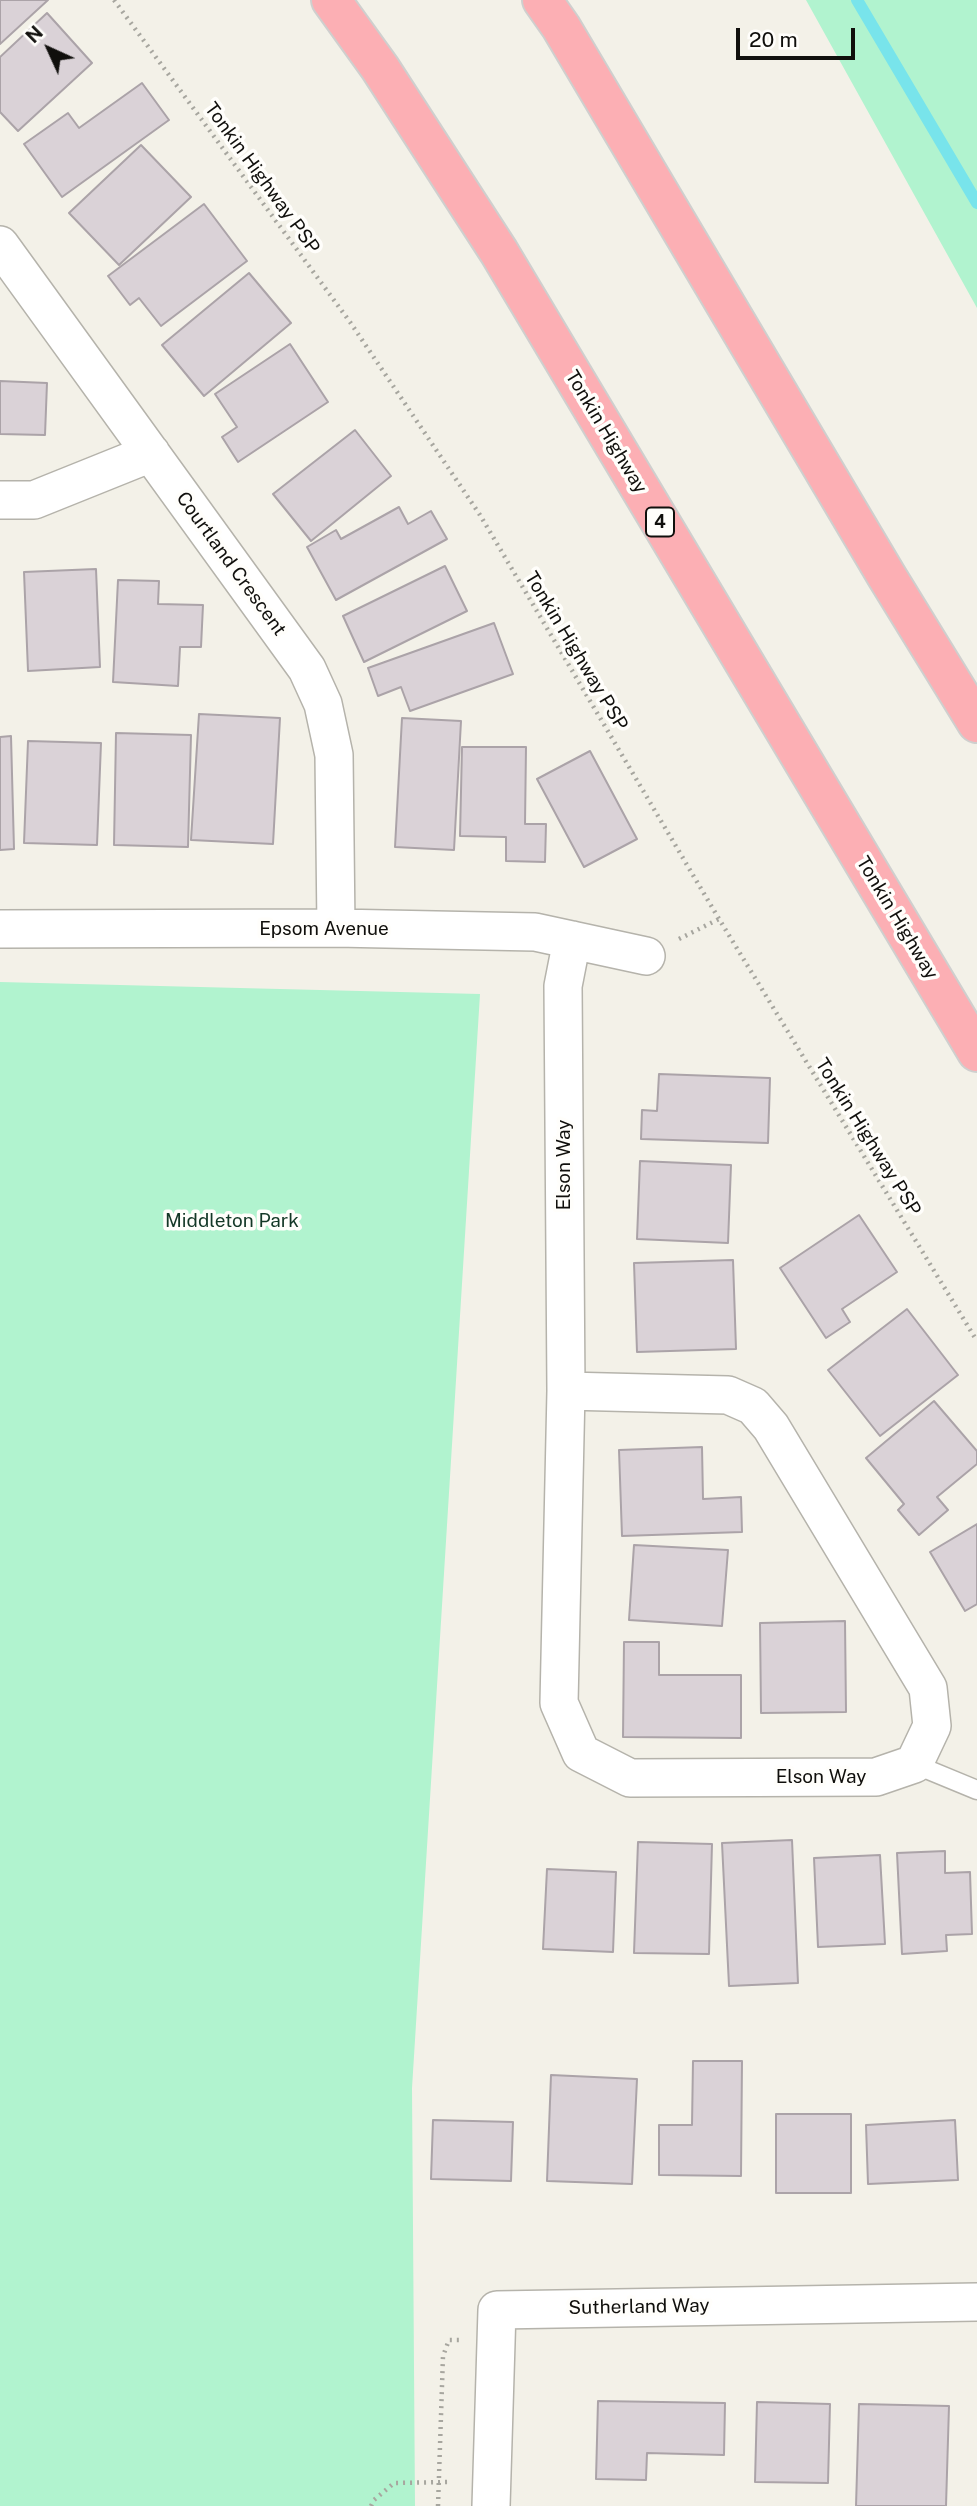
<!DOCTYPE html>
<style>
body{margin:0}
#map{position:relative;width:977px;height:2506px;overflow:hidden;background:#f3f1e8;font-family:"Public Sans",sans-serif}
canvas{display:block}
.north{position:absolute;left:14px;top:14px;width:70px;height:70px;-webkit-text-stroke:5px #fffefb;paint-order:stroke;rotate:315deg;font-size:19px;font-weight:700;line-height:28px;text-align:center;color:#100f0c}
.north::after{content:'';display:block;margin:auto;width:24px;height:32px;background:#100f0c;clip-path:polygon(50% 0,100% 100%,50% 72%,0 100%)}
.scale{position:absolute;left:736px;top:28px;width:119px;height:32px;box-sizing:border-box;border:4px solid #100f0c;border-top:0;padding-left:9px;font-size:21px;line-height:24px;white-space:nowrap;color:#100f0c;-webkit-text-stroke:5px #fffefb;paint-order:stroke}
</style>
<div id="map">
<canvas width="977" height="2506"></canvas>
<div class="north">N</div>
<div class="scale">20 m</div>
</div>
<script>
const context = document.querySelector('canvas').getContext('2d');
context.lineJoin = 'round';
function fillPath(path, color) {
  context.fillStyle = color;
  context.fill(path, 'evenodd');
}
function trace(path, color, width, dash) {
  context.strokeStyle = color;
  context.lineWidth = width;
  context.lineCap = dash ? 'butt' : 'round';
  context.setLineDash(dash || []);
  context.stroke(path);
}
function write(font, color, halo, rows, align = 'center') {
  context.font = font + ' "Public Sans",sans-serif';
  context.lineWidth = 7;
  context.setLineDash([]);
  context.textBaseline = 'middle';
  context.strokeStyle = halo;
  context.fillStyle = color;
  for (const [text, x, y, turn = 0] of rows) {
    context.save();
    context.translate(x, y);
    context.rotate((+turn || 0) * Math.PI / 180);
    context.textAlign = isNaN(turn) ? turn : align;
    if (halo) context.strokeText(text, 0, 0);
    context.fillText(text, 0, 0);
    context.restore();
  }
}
const green = new Path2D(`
 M806,0H977V308Z
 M0,982L480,994L412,2088L415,2506H0Z`);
const stream = new Path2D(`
 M857,0L977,203`);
const building = new Path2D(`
 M0,0H48L0,44Z
 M47,13L92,63L18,131L0,112V57Z
 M142,83L169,120L62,197L24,144L68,113L79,128Z
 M141,145L191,197L119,265L69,213Z
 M204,204L247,261L161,326L139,298L130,305L108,276Z
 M249,273L291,323L204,396L162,345Z
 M290,344L328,402L238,462L222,437L237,427L215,394Z
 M0,381L47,383L45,435L0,434Z
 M355,430L391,476L311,541L273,494Z
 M399,507L408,524L431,511L447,539L336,600L307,547L336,530L341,539Z
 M445,566L467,611L364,662L343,616Z
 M96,569L100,667L28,671L24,572Z
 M118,580L159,581L158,604L203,605L201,647H180L178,686L113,682Z
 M494,623L513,674L410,711L401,687L378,696L368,668Z
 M199,714L280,718L273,844L191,840Z
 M402,718L461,721L454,850L395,847Z
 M116,733L191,735L188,847L114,845Z
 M11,736L14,849L0,850V737Z
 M28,741L101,743L97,845L24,843Z
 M462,747H526L525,824H546L545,862L506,861V837L460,836Z
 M590,751L637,839L584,867L537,779Z
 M659,1074L770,1078L768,1143L641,1139L642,1110L657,1111Z
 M640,1161L731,1165L728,1243L637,1239Z
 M859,1215L897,1272L842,1309L850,1322L826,1338L780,1268Z
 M733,1260L736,1349L637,1352L634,1263Z
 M907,1309L958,1375L880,1436L828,1370Z
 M934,1401L977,1451V1464L937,1497L948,1510L919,1535L898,1510L904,1504L866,1458Z
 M702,1447L703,1499L741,1497L742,1532L622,1536L619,1450Z
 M977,1524V1604L965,1611L930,1552Z
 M634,1545L728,1550L722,1626L629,1620Z
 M845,1621L846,1712L761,1713L760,1623Z
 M624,1642H659V1675H741V1738L623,1737Z
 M792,1840L798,1983L729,1986L722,1843Z
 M638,1842L712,1844L709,1954L634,1953Z
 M945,1851V1873L970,1872L972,1934L946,1935L947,1951L902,1954L897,1853Z
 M880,1855L885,1944L818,1947L814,1858Z
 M547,1869L616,1872L613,1952L543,1949Z
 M693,2061H742L741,2176L659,2175V2125H692Z
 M551,2075L637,2079L632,2184L547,2181Z
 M776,2114H851V2193H776Z
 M433,2120L513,2122L511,2181L431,2179Z
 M955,2120L958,2180L868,2184L866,2125Z
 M598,2401L725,2403L724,2455L647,2453L646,2480L596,2479Z
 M757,2402L830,2404L828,2483L755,2482Z
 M859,2404L949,2406L946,2506H856Z`);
const path = new Path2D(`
 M114,0L350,322L480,515L719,919L977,1341
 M679,939L719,919
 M371,2506L374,2500L394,2483L452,2482
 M438,2506L443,2356L449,2340H460`);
const service = new Path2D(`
 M914,1764L977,1790`);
const minor = new Path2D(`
 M0,245L307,669L323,704L334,755L336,928
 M0,500H34L151,453
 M0,929L336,928L535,932L646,956
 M566,1391L728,1395L753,1406L771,1427L928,1688L932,1726L914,1764L876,1777L630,1778L581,1753L559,1703L566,1391L563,986L572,940
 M491,2506L497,2310L977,2302`);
const motorway = new Path2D(`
 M331,0L380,68L499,252L977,1052
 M542,0L561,27L886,575L977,723`);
const shields = [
 [660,522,28]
];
const shieldNames = [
 ["4",660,522]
];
const streetNames = [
 ["Tonkin Highway PSP",262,178,54],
 ["Tonkin Highway",606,432,59],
 ["Courtland Crescent",231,564,54],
 ["Tonkin Highway PSP",576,651,59],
 ["Tonkin Highway",897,918,59],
 ["Epsom Avenue",324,929],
 ["Tonkin Highway PSP",868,1137,58],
 ["Elson Way",564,1165,-90],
 ["Elson Way",821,1777],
 ["Sutherland Way",639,2307,-1]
];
const parkNames = [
 ["Middleton Park",232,1221]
];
fillPath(green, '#b1f3cf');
trace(stream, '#78e4eb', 12);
fillPath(building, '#dad2d7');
trace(building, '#aba3a8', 2);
trace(service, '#b5b3ab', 21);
trace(minor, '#b5b3ab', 40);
trace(motorway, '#cfcfce', 42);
trace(path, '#a7a69f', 4.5, [2, 5]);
trace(service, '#fff', 18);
trace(minor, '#fff', 37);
trace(motorway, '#fcafb4', 38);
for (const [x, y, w] of shields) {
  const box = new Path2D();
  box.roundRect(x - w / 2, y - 14.5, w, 29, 5);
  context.fillStyle = '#fffefb';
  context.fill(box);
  trace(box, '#100f0c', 2);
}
write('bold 18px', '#100f0c', null, shieldNames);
write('19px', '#100f0c', '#fffefb', streetNames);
write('19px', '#143827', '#fffefb', parkNames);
</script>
